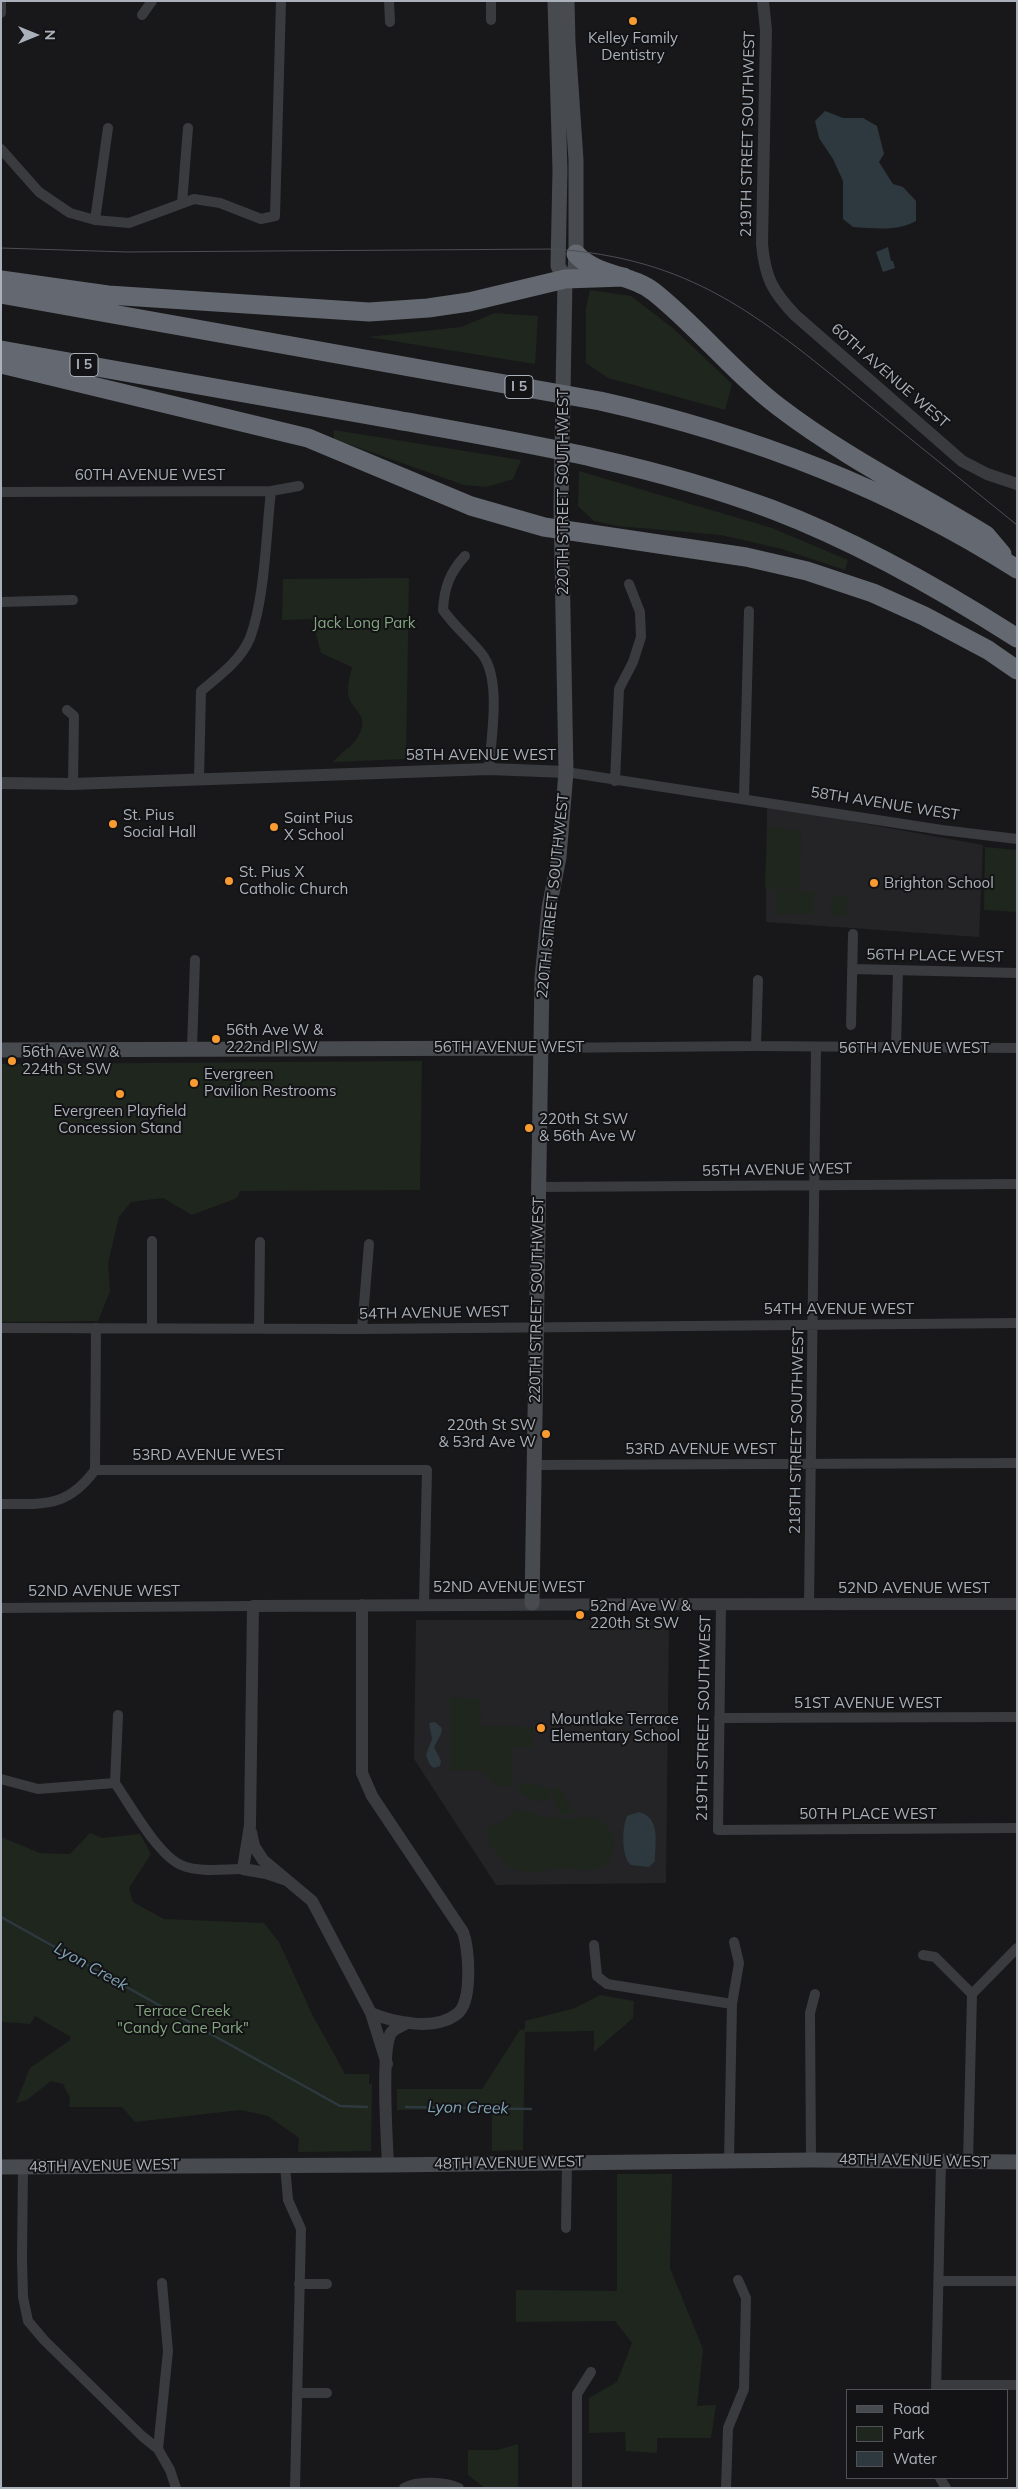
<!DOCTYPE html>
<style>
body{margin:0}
#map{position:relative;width:1018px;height:2489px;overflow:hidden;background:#18181a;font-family:Mulish,sans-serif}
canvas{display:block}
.frame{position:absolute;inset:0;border:2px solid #aab1ba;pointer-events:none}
.legend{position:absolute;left:846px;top:2389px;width:162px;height:90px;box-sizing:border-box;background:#131315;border:1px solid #4f5257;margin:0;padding:6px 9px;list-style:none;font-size:15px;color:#aab1ba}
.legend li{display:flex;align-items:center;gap:10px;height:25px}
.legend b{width:25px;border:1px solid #4f5257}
.north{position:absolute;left:10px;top:10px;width:50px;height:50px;-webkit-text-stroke:4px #131315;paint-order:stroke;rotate:90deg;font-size:14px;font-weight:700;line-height:20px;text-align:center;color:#aab1ba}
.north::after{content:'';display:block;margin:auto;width:18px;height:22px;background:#aab1ba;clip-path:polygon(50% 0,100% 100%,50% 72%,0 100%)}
</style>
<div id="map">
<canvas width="1018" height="2489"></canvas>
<div class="frame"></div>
<ul class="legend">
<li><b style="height:6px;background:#474a4f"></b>Road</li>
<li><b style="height:14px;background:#1e261e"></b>Park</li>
<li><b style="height:14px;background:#2d393f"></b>Water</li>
</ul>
<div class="north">N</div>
</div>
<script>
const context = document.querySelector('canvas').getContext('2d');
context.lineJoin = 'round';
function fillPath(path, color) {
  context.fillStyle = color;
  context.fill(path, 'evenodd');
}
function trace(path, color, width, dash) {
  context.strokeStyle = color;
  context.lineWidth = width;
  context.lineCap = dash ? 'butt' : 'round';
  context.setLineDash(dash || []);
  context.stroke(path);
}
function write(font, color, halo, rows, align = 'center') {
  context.font = font + ' Mulish,sans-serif';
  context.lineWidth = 4;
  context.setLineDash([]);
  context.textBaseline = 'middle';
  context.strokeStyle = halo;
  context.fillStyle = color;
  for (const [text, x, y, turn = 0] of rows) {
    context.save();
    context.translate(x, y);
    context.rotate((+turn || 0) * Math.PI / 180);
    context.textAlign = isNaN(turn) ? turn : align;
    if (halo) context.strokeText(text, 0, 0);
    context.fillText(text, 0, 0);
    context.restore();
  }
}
const built = new Path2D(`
 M767,806L983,845L979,937L766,922Z
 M416,1620H669L666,1883L496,1885L414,1759Z`);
const green = new Path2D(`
 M590,290L631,296L674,329L732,384L725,410L608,378L586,363V308Z
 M495,313L538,316L535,364L368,337L461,327Z
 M334,430L521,460L513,479L487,487L464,485L334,439Z
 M579,471L772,528L848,560L845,570L782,549L721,535L617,526L594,521L578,506Z
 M409,578L406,759L333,762C340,753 352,747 358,737C370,716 355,713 349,698C346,688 350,678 352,667L321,653L312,619L282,620L283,579Z
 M767,826L801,832L800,889H765Z
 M985,847L1017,850V926L1016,912L984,910Z
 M776,891H814V914H776Z
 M833,895L848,897L845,917L830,915Z
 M422,1061L420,1190L240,1191L237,1198L192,1215L163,1198L131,1202L119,1217L108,1263L110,1291L98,1321L1,1322V1064Z
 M450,1698L480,1699L481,1726L533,1727V1747H513V1787L496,1785L481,1770L450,1771Z
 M527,1782L551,1789L549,1798C535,1807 524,1795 515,1786Z
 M559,1787C562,1790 572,1808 575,1814H558V1808L553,1802L554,1789Z
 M516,1809C533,1813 551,1820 569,1819C579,1818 589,1814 599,1820C608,1825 615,1834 614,1845C611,1880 581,1868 559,1868C552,1868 544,1871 536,1872C528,1873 518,1870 510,1868L490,1845L486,1829L505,1820Z
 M90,1833L102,1838L140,1834L151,1854L129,1888L133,1902L164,1919L264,1923L279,1942L312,2014L345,2074H369V2084H372L371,2151L298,2152L299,2138L268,2116L241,2110L135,2122L122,2107H69L70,2098L63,2084L51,2081L27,2100L16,2103L30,2068L70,2040L71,2037L35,2016L30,2024L3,2022L1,2019V1837L40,1853L70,1854Z
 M600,1995L634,2001L633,2018L594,2052V2031L525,2032L523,2150L492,2151V2109L397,2110V2089H482L520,2030L525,2029V2021L575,2008Z
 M617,2174H672L670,2268L703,2349L697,2406L716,2405L711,2438H657V2453L626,2451L625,2432L589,2433V2398L617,2382L632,2343L615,2321L516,2322V2290L617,2291Z
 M518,2444V2488H485L468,2475V2450H498Z`);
const water = new Path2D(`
 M825,111L843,118H863L877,126L884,154L879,162L893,184L903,187L916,201V221C896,232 874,228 853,227L843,219V181L833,159L819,138L815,121Z
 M888,247L891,261H893L895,268L883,272L876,252Z
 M435,1722L442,1728L441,1734L434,1747L441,1761L440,1766L434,1768L430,1765L426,1755L432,1739L429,1723Z
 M639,1812C661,1818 655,1842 655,1861L649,1867L631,1865C621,1857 622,1827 627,1816Z`);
const stream = new Path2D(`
 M1,1917L340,2106L367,2107
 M406,2107L531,2109`);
const minor = new Path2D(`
 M389,1L390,22
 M1,13V1
 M142,15L152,1
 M491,20V1
 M1,149L39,192L70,213L95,220L129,223L194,199L220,203L261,219L275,216L281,1
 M182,203L188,128
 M95,220L108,128
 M1,492L271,491L299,486
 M465,556C450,572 444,588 443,610C455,627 470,639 482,654C502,680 491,738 489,769
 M1,602L73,600
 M67,710L74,716L73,784
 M566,772L942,830L1017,839
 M199,779L201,691C219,676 241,660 250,638C265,599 266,534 271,491
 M615,781L619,689L633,662L641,637L640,612L629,584
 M744,798L749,611
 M852,969L1017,973
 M851,1025L853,934
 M756,1046L758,980
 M192,1048L195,960
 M540,1048L756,1046L1017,1048
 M896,1048L898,970
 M538,1187L1017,1184
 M152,1327V1241
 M259,1327L260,1242
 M1,1328L362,1329L1017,1323
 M362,1329L369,1244
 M535,1465L1017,1463
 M95,1470L96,1328
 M1,1504C44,1504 67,1508 95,1470H427L424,1604
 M721,1605L718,1830L1017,1828
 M809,1605L816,1047
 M1,1608L253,1606
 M719,1718L1017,1717
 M1,1779L38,1789L115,1783C130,1805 158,1855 181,1865C199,1873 224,1869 243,1869
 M115,1783L118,1715
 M594,1945L597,1976L607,1984L732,2004
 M923,1955L935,1957L972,1994L968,2162
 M972,1994L1017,1948
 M811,2160L810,2013L815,1994
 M729,2161L732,2004L739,1963L734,1942
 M285,2165L288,2200L301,2229L295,2488
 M23,2167L22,2259L23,2297L28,2321L44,2340L142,2436L158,2449
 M566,2228L567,2162
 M939,2281H1017
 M162,2283L168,2351L158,2449L170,2470L176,2488
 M299,2284H327
 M936,2385H1017
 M936,2390L941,2162
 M297,2393H327
 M940,2478L946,2488
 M404,2488C417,2480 445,2482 459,2488
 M577,2488V2394L591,2372
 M726,2488L728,2428L744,2389L746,2298L738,2280`);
const tertiary = new Path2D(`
 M763,1L766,30L762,244C765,277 772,291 795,315L962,461L987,474L1017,484
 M1,783L73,784L489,769L566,772
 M362,1605V1773L372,1796L463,1932C469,1949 473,2002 457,2014C435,2031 395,2023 371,2013
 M251,1832L254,1846L263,1860L312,1901L371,2013L387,2064
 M284,1879L266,1873L243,1869L250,1825L253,1606C508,1603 762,1605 1017,1604
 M388,2165C387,2139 381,2056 390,2035C392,2029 400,2027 405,2024`);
const secondary = new Path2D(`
 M565,279L575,270L576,254V160L568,42L567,1
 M1,1050L540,1048
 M532,1603L542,978L549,908L559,857L566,772L561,506L565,279L558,266L560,170L555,1
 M1,2167L388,2165L811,2160L1017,2162`);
const motorway = new Path2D(`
 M576,254C596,276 631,274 654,292C698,327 734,373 779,407C843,456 917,493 986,535L1002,554
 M1,280L108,295L369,312L428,308L469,302L565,279L624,277
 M1,294L600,401C749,434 888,487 1017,569
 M1,350C131,373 261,396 391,419C520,442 648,463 771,509C858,542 939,588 1017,638
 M1,364L308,438L471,506L544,527L746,557L807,571L873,593L924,616L988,650L1017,670`);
const tram = new Path2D(`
 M1,248L127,252L553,249C691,258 758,315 860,398C912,440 965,483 1017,525`);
const markers = [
 [633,21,5,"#f99b31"],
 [113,824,5,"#f99b31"],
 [274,827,5,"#f99b31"],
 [229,881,5,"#f99b31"],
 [874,883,5,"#f99b31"],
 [216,1039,5,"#f99b31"],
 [12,1061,5,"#f99b31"],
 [194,1083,5,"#f99b31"],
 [120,1094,5,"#f99b31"],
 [529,1128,5,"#f99b31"],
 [546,1434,5,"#f99b31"],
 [580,1615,5,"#f99b31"],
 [541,1728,5,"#f99b31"]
];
const shields = [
 [84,365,28],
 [519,387,28]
];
const shieldNames = [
 ["I 5",84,365],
 ["I 5",519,387]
];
const poiNames = [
 ["Kelley Family",633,38,"center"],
 ["Dentistry",633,55,"center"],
 ["St. Pius",123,815],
 ["Social Hall",123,832],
 ["Saint Pius",284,818],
 ["X School",284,835],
 ["St. Pius X",239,872],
 ["Catholic Church",239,889],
 ["Brighton School",884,883],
 ["56th Ave W &",226,1030],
 ["222nd Pl SW",226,1047],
 ["56th Ave W &",22,1052],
 ["224th St SW",22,1069],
 ["Evergreen",204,1074],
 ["Pavilion Restrooms",204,1091],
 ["Evergreen Playfield",120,1111,"center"],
 ["Concession Stand",120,1128,"center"],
 ["220th St SW",539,1119],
 ["& 56th Ave W",539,1136],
 ["220th St SW",536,1425,"right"],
 ["& 53rd Ave W",536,1442,"right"],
 ["52nd Ave W &",590,1606],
 ["220th St SW",590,1623],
 ["Mountlake Terrace",551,1719],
 ["Elementary School",551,1736]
];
const streetNames = [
 ["219TH STREET SOUTHWEST",748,134,-89],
 ["60TH AVENUE WEST",890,376,41],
 ["60TH AVENUE WEST",150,475],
 ["220TH STREET SOUTHWEST",563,492,-90],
 ["58TH AVENUE WEST",481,755],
 ["58TH AVENUE WEST",885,804,9],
 ["220TH STREET SOUTHWEST",553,896,-84],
 ["56TH PLACE WEST",935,956,1],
 ["56TH AVENUE WEST",509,1047],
 ["56TH AVENUE WEST",914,1048],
 ["55TH AVENUE WEST",777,1170,-1],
 ["220TH STREET SOUTHWEST",537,1300,-89],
 ["54TH AVENUE WEST",839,1309],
 ["54TH AVENUE WEST",434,1313,-1],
 ["218TH STREET SOUTHWEST",797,1431,-89],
 ["53RD AVENUE WEST",701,1449],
 ["53RD AVENUE WEST",208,1455],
 ["52ND AVENUE WEST",509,1587],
 ["52ND AVENUE WEST",914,1588],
 ["52ND AVENUE WEST",104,1591],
 ["51ST AVENUE WEST",868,1703],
 ["219TH STREET SOUTHWEST",704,1718,-89],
 ["50TH PLACE WEST",868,1814],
 ["48TH AVENUE WEST",914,2161,1],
 ["48TH AVENUE WEST",509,2163,-1],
 ["48TH AVENUE WEST",104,2166,-1]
];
const parkNames = [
 ["Jack Long Park",364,623],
 ["Terrace Creek",183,2011],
 ["\"Candy Cane Park\"",183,2028]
];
const waterNames = [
 ["Lyon Creek",91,1967,29],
 ["Lyon Creek",468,2108,1]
];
fillPath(built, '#242427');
fillPath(green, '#1e261e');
fillPath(water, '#2d393f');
trace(stream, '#2d393f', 2.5);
trace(minor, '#393b3f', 10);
trace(tertiary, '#393b3f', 12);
trace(secondary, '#474a4f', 15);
trace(motorway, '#646971', 19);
trace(tram, '#4c4f54', 1);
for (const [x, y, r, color] of markers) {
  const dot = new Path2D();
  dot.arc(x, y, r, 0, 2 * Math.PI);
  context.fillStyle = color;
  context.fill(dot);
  trace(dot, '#131315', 2);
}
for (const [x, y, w] of shields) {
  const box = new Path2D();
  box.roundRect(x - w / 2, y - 11.5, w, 23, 4);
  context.fillStyle = '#131315';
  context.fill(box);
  trace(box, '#aab1ba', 1);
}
write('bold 14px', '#aab1ba', null, shieldNames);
write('15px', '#aab1ba', '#131315', poiNames, 'left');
write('15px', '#aab1ba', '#131315', streetNames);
write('15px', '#83a680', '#131315', parkNames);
write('italic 16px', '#80a4b6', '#131315', waterNames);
</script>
